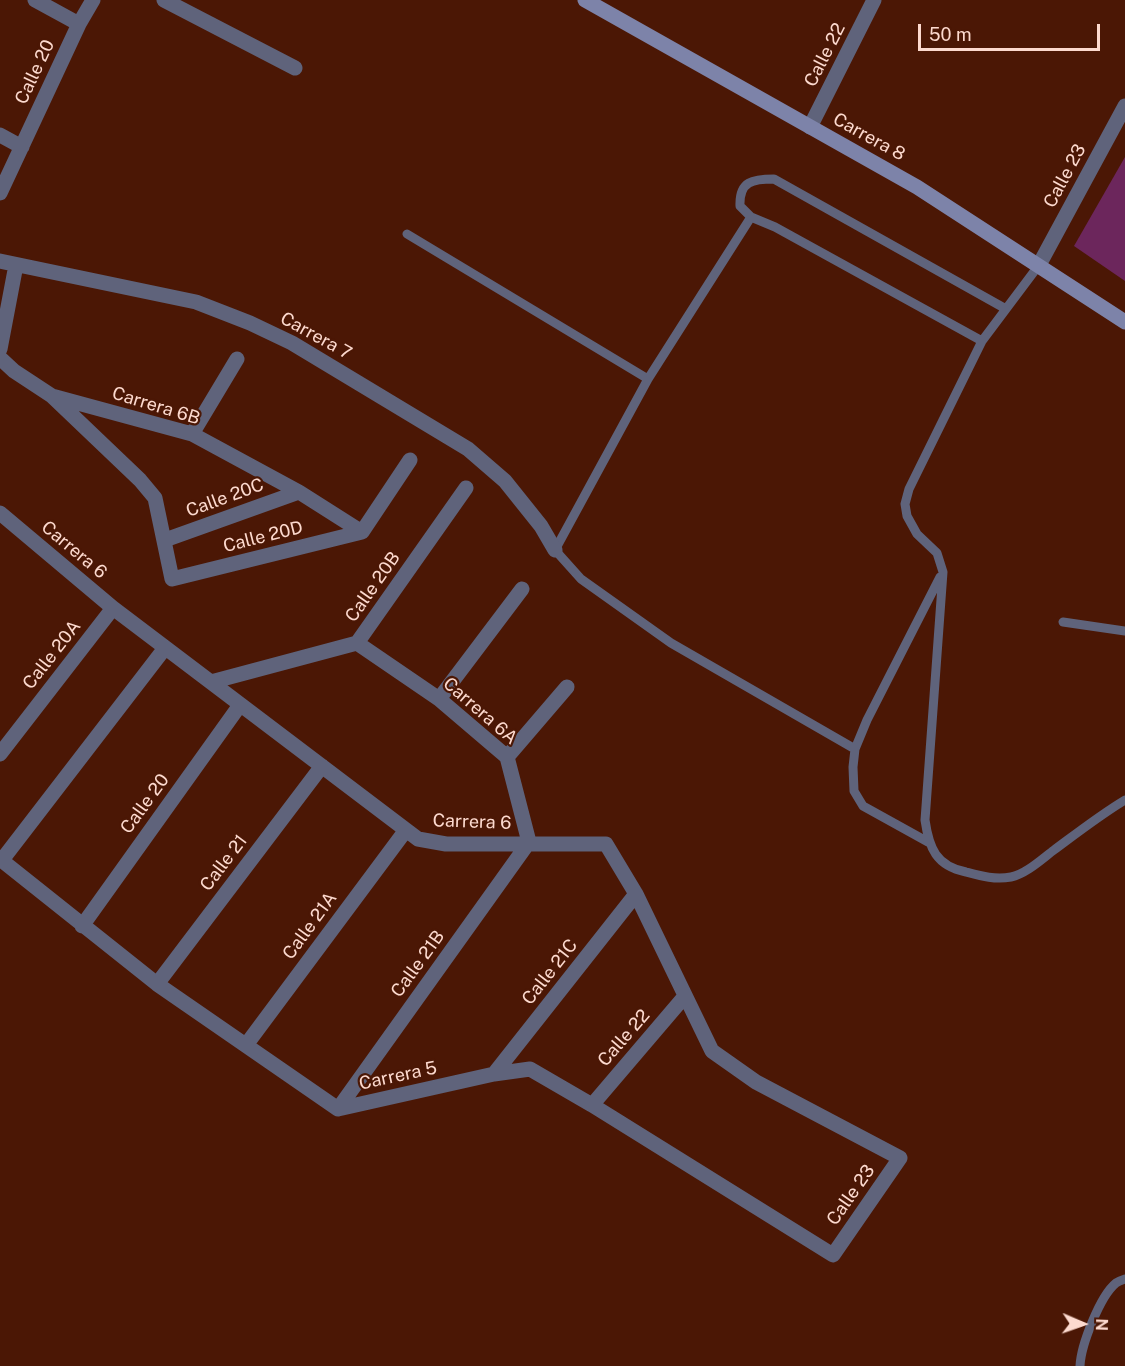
<!DOCTYPE html>
<style>
body{margin:0}
#map{position:relative;width:1125px;height:1366px;overflow:hidden;background:#4b1705;font-family:"Public Sans",sans-serif}
canvas{display:block}
.north{position:absolute;left:1053px;top:1294px;width:60px;height:60px;-webkit-text-stroke:4px #4b1705;paint-order:stroke;rotate:92deg;font-size:16px;font-weight:700;line-height:24px;text-align:center;color:#fddacf}
.north::after{content:'';display:block;margin:auto;width:21px;height:27px;background:#fddacf;clip-path:polygon(50% 0,100% 100%,50% 72%,0 100%)}
.scale{position:absolute;left:918px;top:24px;width:182px;height:27px;box-sizing:border-box;border:3px solid #fddacf;border-top:0;padding-left:8px;font-size:18px;line-height:21px;white-space:nowrap;color:#fddacf;-webkit-text-stroke:4px #4b1705;paint-order:stroke}
</style>
<div id="map">
<canvas width="1125" height="1366"></canvas>
<div class="north">N</div>
<div class="scale">50 m</div>
</div>
<script>
const context = document.querySelector('canvas').getContext('2d');
context.lineJoin = 'round';
function fillPath(path, color) {
  context.fillStyle = color;
  context.fill(path, 'evenodd');
}
function trace(path, color, width, dash) {
  context.strokeStyle = color;
  context.lineWidth = width;
  context.lineCap = dash ? 'butt' : 'round';
  context.setLineDash(dash || []);
  context.stroke(path);
}
function write(font, color, halo, rows, align = 'center') {
  context.font = font + ' "Public Sans",sans-serif';
  context.lineWidth = 4.5;
  context.setLineDash([]);
  context.textBaseline = 'middle';
  context.strokeStyle = halo;
  context.fillStyle = color;
  for (const [text, x, y, turn = 0] of rows) {
    context.save();
    context.translate(x, y);
    context.rotate((+turn || 0) * Math.PI / 180);
    context.textAlign = isNaN(turn) ? turn : align;
    if (halo) context.strokeText(text, 0, 0);
    context.fillText(text, 0, 0);
    context.restore();
  }
}
const green = new Path2D(`
 M1125,157V281L1074,246Z`);
const service = new Path2D(`
 M751,217L740,206C739,181 753,179 774,179L1006,309
 M407,234L648,379L751,217L775,227L982,341L1039,265
 M982,341L909,489L905,504L907,516L917,534L937,553L943,572L925,820C929,848 936,866 966,872C981,876 995,880 1011,877C1026,874 1042,859 1054,850C1077,833 1100,815 1125,800
 M648,379L555,550L581,579L671,643L855,749
 M1063,622L1125,631
 M928,842L863,806L854,791L853,767L855,749L867,720L940,577
 M1080,1366C1081,1345 1100,1296 1116,1283C1119,1281 1122,1280 1125,1279`);
const minor = new Path2D(`
 M35,0L79,24
 M164,0L295,68
 M810,127L874,0
 M0,135L22,147
 M0,193L79,24L93,0
 M0,261L196,302L250,323L292,343L468,449L505,481L541,526L555,550
 M1039,265L1125,106
 M0,349L16,265
 M0,358L14,371L52,396L192,434L299,492L362,532
 M52,396L140,480L155,498L172,579L362,532
 M192,434L237,359
 M0,513L113,608L418,839L446,844H606L636,894L712,1051L756,1082L900,1158L833,1255L592,1105L530,1069L494,1074L338,1109L157,984L0,859
 M362,532L410,460
 M165,540L299,492
 M211,682L357,643L466,488
 M439,699L522,589
 M0,754L113,608
 M507,757L567,687
 M2,860L165,648
 M82,926L240,705
 M157,984L322,766
 M246,1045L406,830
 M494,1074L636,894
 M592,1105L685,996
 M338,1109L529,842L507,757L439,699L357,643`);
const secondary = new Path2D(`
 M585,0L917,187L1125,322`);
const streetNames = [
 ["Calle 22",825,55,-63],
 ["Calle 20",35,72,-65],
 ["Carrera 8",869,137,29],
 ["Calle 23",1065,176,-62],
 ["Carrera 7",316,336,29],
 ["Carrera 6B",156,406,17],
 ["Calle 20C",225,498,-20],
 ["Calle 20D",263,537,-14],
 ["Carrera 6",74,550,40],
 ["Calle 20B",373,587,-55],
 ["Calle 20A",52,655,-52],
 ["Carrera 6A",480,711,41],
 ["Calle 20",145,804,-54],
 ["Carrera 6",472,822,2],
 ["Calle 21",224,863,-53],
 ["Calle 21A",310,926,-54],
 ["Calle 21B",418,964,-54],
 ["Calle 21C",550,972,-52],
 ["Calle 22",624,1038,-49],
 ["Carrera 5",398,1076,-12],
 ["Calle 23",851,1195,-55]
];
fillPath(green, '#6c265c');
trace(service, '#5f637b', 9);
trace(minor, '#5f637b', 15);
trace(secondary, '#7d83a9', 15);
write('18px', '#fddacf', '#4b1705', streetNames);
</script>
